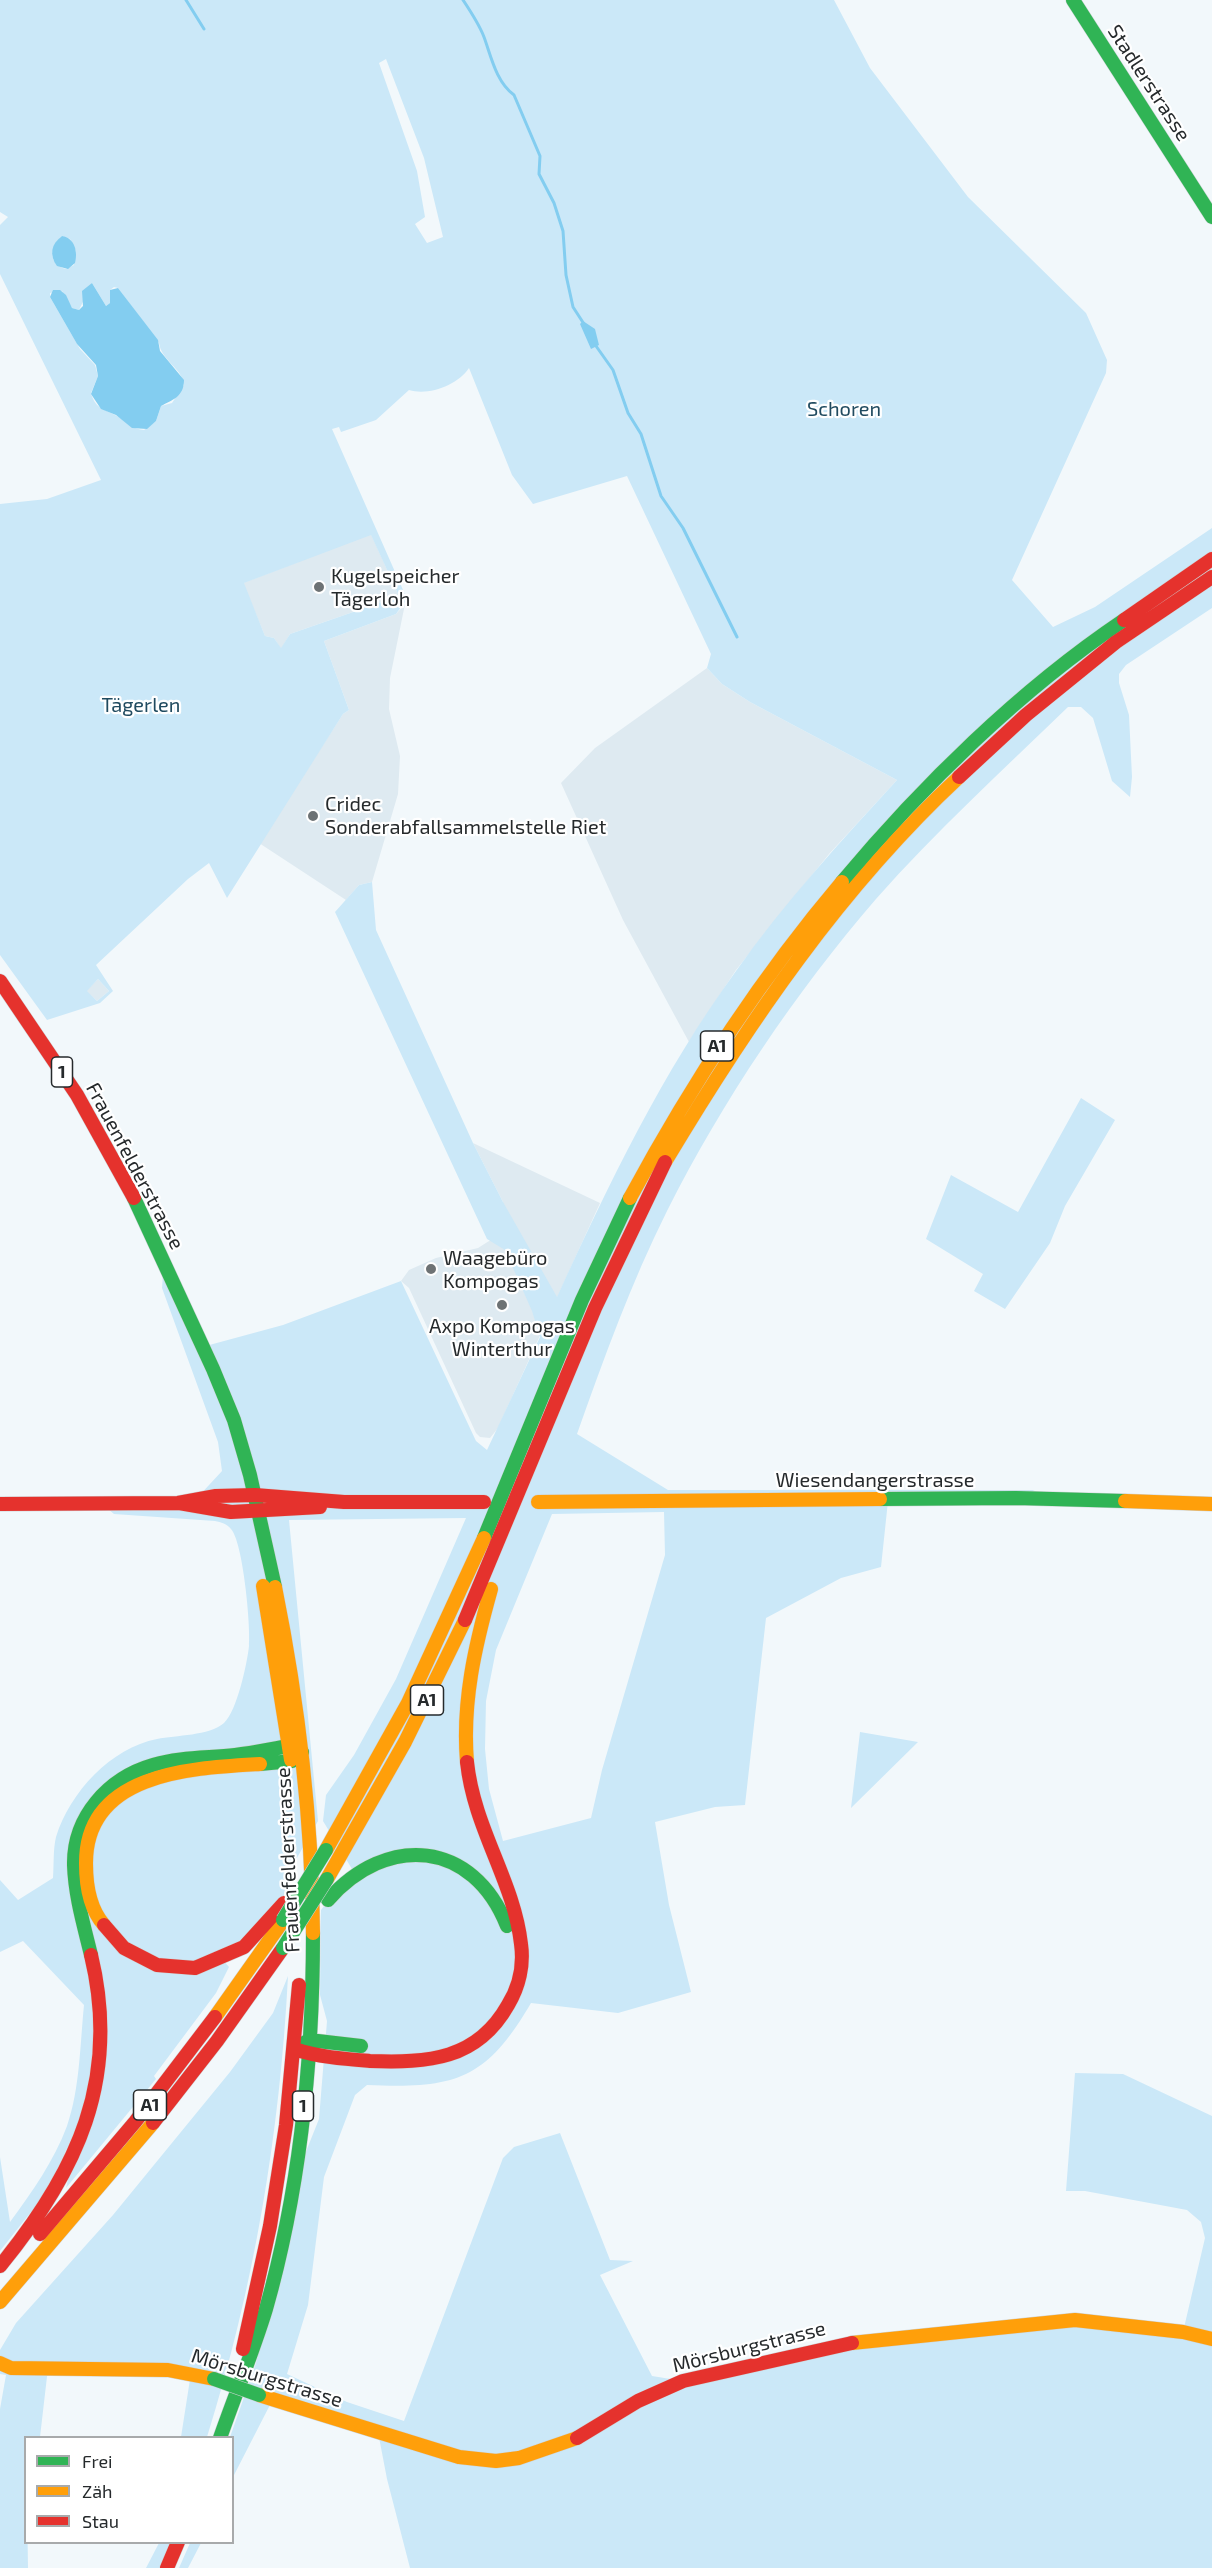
<!DOCTYPE html>
<meta charset="utf-8">
<style>
body{margin:0}
#map{position:relative;width:1212px;height:2568px;overflow:hidden;background:#f2f8fb;font-family:"Exo 2",sans-serif}
canvas{display:block}
.legend{position:absolute;left:24px;top:2436px;width:210px;height:108px;box-sizing:border-box;background:#fff;border:2px solid #a8aaab;margin:0;padding:8px 10px;list-style:none;font-size:18px;color:#262a2c}
.legend li{display:flex;align-items:center;gap:12px;height:30px}
.legend b{width:30px;border:2px solid #a8aaab}
</style>
<div id="map">
<canvas width="1212" height="2568"></canvas>
<ul class="legend">
<li><b style="height:8px;background:#30b455"></b>Frei</li>
<li><b style="height:8px;background:#ff9f0a"></b>Zäh</li>
<li><b style="height:8px;background:#e5322d"></b>Stau</li>
</ul>
</div>
<script>
const context = document.querySelector('canvas').getContext('2d');
context.lineJoin = 'round';
function fillPath(path, color) {
  context.fillStyle = color;
  context.fill(path, 'evenodd');
}
function trace(path, color, width, dash) {
  context.strokeStyle = color;
  context.lineWidth = width;
  context.lineCap = dash ? 'butt' : 'round';
  context.setLineDash(dash || []);
  context.stroke(path);
}
function write(font, color, halo, rows, align = 'center') {
  context.font = font + ' "Exo 2",sans-serif';
  context.lineWidth = 4.5;
  context.setLineDash([]);
  context.textBaseline = 'middle';
  context.strokeStyle = halo;
  context.fillStyle = color;
  for (const [text, x, y, turn = 0] of rows) {
    context.save();
    context.translate(x, y);
    context.rotate((+turn || 0) * Math.PI / 180);
    context.textAlign = isNaN(turn) ? turn : align;
    if (halo) context.strokeText(text, 0, 0);
    context.fillText(text, 0, 0);
    context.restore();
  }
}
const built = new Path2D(`
 M371,534L399,596L290,634L281,649L274,638L265,636L243,583Z
 M405,604L390,678L389,709L400,756L398,794L372,882L359,885L346,900L259,843L343,714L349,710L324,641L396,614Z
 M707,668L722,684L750,702L897,780L829,854L736,970L689,1042L623,920L561,783L595,748Z
 M98,979L109,991L97,1001L86,991Z
 M473,1143L600,1203L498,1428L490,1438L480,1437L476,1433L409,1288L401,1281L409,1270L436,1258L478,1248L497,1236L503,1202Z`);
const green = new Path2D(`
 M0,0H834L870,68L968,197L1086,313L1107,360L1106,373L1012,580L1053,627L1095,607L1212,528V608L1126,665L1119,674V683L1129,715L1132,777L1130,797L1112,781L1093,718L1081,707H1068C1003,770 936,831 876,899C795,993 723,1100 667,1211C631,1283 604,1358 577,1434L668,1490H1035L1016,1498L888,1501L881,1567L841,1578L766,1618L745,1805L715,1807L655,1822L669,1905L691,1992L618,2013L531,2003C486,2080 455,2089 367,2085L355,2095L324,2177L308,2305L287,2374L347,2402L404,2421L503,2158L514,2147L560,2133L610,2260L633,2261L600,2275L652,2376L683,2381L764,2361L1075,2320L1183,2332L1205,2238L1201,2222L1187,2210L1085,2191H1066L1075,2073L1123,2074L1212,2116V2568H410L387,2479L378,2432L273,2399L233,2477L232,2438L230,2437L256,2363L305,2154L319,2119L327,2021L320,1995L321,1910L352,1869L323,1821L326,1795L354,1755L396,1679L466,1518L289,1520L318,1821L286,1877L284,1903L223,1960L229,1967L216,1993L154,2076L156,2079L66,2188L84,2112L46,2193L0,2251V2157L10,2222C32,2192 54,2161 67,2126C80,2088 80,2045 84,2005L23,1941L0,1952V1880L18,1900L53,1878C54,1865 53,1849 56,1837C70,1792 111,1748 157,1739C176,1735 209,1736 224,1723C237,1711 247,1664 249,1646C251,1626 243,1542 231,1529C227,1524 221,1522 215,1521L114,1514L108,1509L197,1498L222,1471L218,1442L162,1288L164,1262L202,1347L283,1325L401,1281L476,1441L487,1450L540,1337L532,1311L505,1250L487,1239L335,912L359,885L372,882L376,930L473,1143L503,1202L557,1297C608,1185 663,1071 736,971C784,903 841,841 897,780L750,702L722,684L707,668L711,654L627,476L533,504L512,475L469,368C458,385 429,396 409,390L376,420L341,432L339,427L332,429L407,599L396,614L324,641L349,710L343,714L227,898L209,863L188,879L96,965L113,991L100,1003L47,1020L0,955V504L47,499L101,480L0,274V225L8,217L0,212ZM386,59L424,158L443,237L427,243L415,224L425,217L417,171L379,63ZM62,236L70,239L76,251L74,265L66,269C48,264 49,247 62,236ZM92,283L106,306L110,303V290L114,287L118,288L159,343C161,360 183,369 184,385L172,403L161,406L156,421L144,430C130,429 126,420 115,415C102,408 95,408 91,393L98,376L95,365L80,349L50,297V293L62,291L72,308L79,310ZM371,535L399,596L290,634L281,648L274,638L265,636L244,583ZM98,979L109,991L97,1001L87,991ZM664,1512L665,1555L602,1770L591,1818L503,1841L489,1789L485,1749L486,1701L496,1650L552,1514Z
 M1081,1098L1115,1120L1065,1206L1050,1243L1005,1309L974,1291L983,1274L926,1239L951,1175L1018,1212Z
 M860,1732L918,1742L851,1808Z
 M288,1976C280,2132 254,2288 207,2437H181L191,2373L48,2368L40,2437L26,2438L28,2568H0V2409L6,2375L0,2374V2350L16,2323L113,2215L230,2072L273,2013Z
 M159,2543H170L160,2568H146Z
 M190,2543H201L188,2568H179Z`);
const water = new Path2D(`
 M62,236C75,238 78,252 75,263L68,269L57,266C49,255 51,244 62,236Z
 M92,283L106,306L110,303V290L118,288L158,340L160,351L184,380C184,397 172,400 161,406L156,421L147,429L132,428L116,415L101,409L91,394L98,376L96,365L77,344L50,297L53,290H60L66,295L72,308L79,310L83,306L82,291Z
 M583,321L595,329L599,345L591,349L580,324Z`);
const stream = new Path2D(`
 M186,0L204,29
 M463,0C471,12 479,24 484,37C491,56 496,82 514,95L540,156L539,174L554,203L563,231L566,275L573,307L584,324
 M596,346L613,370L628,413L641,434L661,496L683,528L737,637`);
const fast = new Path2D(`
 M1073,0L1212,217
 M842,882C922,786 1020,690 1124,620
 M134,1198L213,1369L234,1420L250,1475L275,1587
 M880,1499L1016,1498L1125,1501
 M484,1538L582,1300L630,1198
 M328,1900C387,1833 473,1840 507,1926
 M91,1955C84,1926 75,1896 74,1865C73,1817 108,1778 153,1765C179,1757 207,1758 235,1755C253,1753 271,1749 289,1746L302,1752L292,1761L260,1764
 M294,2049L309,2040L361,2046
 M220,2438C235,2395 253,2352 266,2309C301,2186 313,2060 313,1933`);
const slow = new Path2D(`
 M665,1162C748,1023 840,888 959,777
 M630,1198C691,1085 759,980 842,882
 M1125,1501L1212,1504
 M538,1502L880,1499
 M263,1586L291,1760
 M275,1587C298,1701 312,1817 313,1933
 M467,1762C462,1702 475,1646 491,1589
 M326,1850L408,1703L484,1538
 M327,1879L405,1742L465,1620
 M104,1925C90,1909 86,1885 86,1864C85,1772 193,1768 260,1764
 M215,2017L280,1925
 M0,2302L153,2123
 M852,2343L1075,2320L1183,2332L1212,2339
 M0,2363L11,2368L168,2370L214,2379
 M259,2395L459,2457L496,2461L519,2458L577,2438`);
const jam = new Path2D(`
 M1124,620L1212,559
 M959,777L1026,715L1116,642L1212,577
 M0,981L77,1095L134,1198
 M179,1503L231,1512L320,1507
 M0,1504L178,1503L216,1496L255,1495L344,1502H484
 M465,1620L595,1308L665,1162
 M104,1925L124,1948L157,1965L195,1968L244,1947L284,1903
 M294,2049C318,2057 345,2059 370,2061C428,2063 477,2060 508,2005C519,1987 524,1965 521,1944C514,1881 474,1829 467,1762
 M153,2123L217,2041L283,1948
 M40,2234L135,2122L215,2017
 M0,2266C77,2172 121,2079 91,1955
 M243,2349L270,2226L286,2125L299,1985
 M577,2438L638,2401L683,2381L852,2343
 M167,2568L178,2542`);
const fastBridge = new Path2D(`
 M283,1920L326,1850
 M283,1948L327,1879
 M214,2379L259,2395`);
const markers = [
 [319,587,6,"#6d7274"],
 [313,816,6,"#6d7274"],
 [431,1269,6,"#6d7274"],
 [502,1305,6,"#6d7274"]
];
const shields = [
 [717,1046,33],
 [62,1072,21],
 [427,1700,33],
 [150,2105,33],
 [303,2106,21]
];
const shieldNames = [
 ["A1",717,1046],
 ["1",62,1072],
 ["A1",427,1700],
 ["A1",150,2105],
 ["1",303,2106]
];
const streetNames = [
 ["Stadlerstrasse",1149,83,57],
 ["Frauenfelderstrasse",135,1166,62],
 ["Wiesendangerstrasse",875,1480],
 ["Frauenfelderstrasse",288,1860,-93],
 ["Mörsburgstrasse",749,2347,-14],
 ["Mörsburgstrasse",267,2378,17]
];
const parkNames = [
 ["Schoren",844,409],
 ["Tägerlen",141,705]
];
const poiNames = [
 ["Kugelspeicher",331,576],
 ["Tägerloh",331,599],
 ["Cridec",325,804],
 ["Sonderabfallsammelstelle Riet",325,827],
 ["Waagebüro",443,1258],
 ["Kompogas",443,1281],
 ["Axpo Kompogas",502,1326,"center"],
 ["Winterthur",502,1349,"center"]
];
fillPath(built, '#deeaf1');
fillPath(green, '#cbe8f8');
fillPath(water, '#83cdf0');
trace(stream, '#83cdf0', 3);
trace(fast, '#cfd4d6', 15);
trace(slow, '#cfd4d6', 15);
trace(jam, '#cfd4d6', 15);
trace(fast, '#30b455', 14);
trace(slow, '#ff9f0a', 14);
trace(jam, '#e5322d', 14);
trace(fastBridge, '#cfd4d6', 15, []);
trace(fastBridge, '#30b455', 14);
for (const [x, y, r, color] of markers) {
  const dot = new Path2D();
  dot.arc(x, y, r, 0, 2 * Math.PI);
  context.fillStyle = color;
  context.fill(dot);
  trace(dot, '#fff', 2);
}
for (const [x, y, w] of shields) {
  const box = new Path2D();
  box.roundRect(x - w / 2, y - 15, w, 30, 4.5);
  context.fillStyle = '#fff';
  context.fill(box);
  trace(box, '#262a2c', 1.5);
}
write('bold 18px', '#262a2c', null, shieldNames);
write('20px', '#262a2c', '#fff', streetNames);
write('20px', '#204b60', '#fff', parkNames);
write('20px', '#262a2c', '#fff', poiNames, 'left');
</script>
